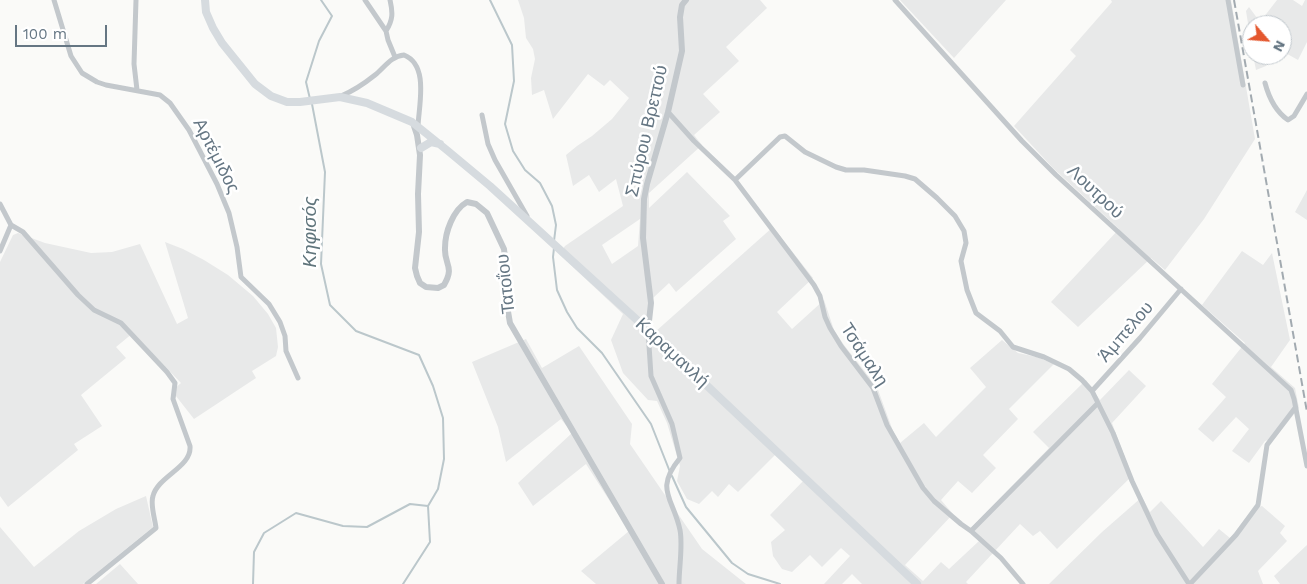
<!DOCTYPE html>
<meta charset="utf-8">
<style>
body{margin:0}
#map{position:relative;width:1307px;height:584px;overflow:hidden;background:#fafaf8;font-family:"Work Sans",sans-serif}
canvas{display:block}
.north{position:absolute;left:1242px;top:15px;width:50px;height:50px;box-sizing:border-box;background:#fff;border:1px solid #c1c8cd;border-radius:50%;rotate:117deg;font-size:14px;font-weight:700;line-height:20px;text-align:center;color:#657683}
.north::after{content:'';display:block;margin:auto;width:18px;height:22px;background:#e4572e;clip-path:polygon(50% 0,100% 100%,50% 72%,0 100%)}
.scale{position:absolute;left:15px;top:25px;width:92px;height:22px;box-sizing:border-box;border:2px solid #657683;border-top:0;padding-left:6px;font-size:15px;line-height:18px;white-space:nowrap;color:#657683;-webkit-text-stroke:4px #fff;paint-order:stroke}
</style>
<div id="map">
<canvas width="1307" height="584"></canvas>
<div class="north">N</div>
<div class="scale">100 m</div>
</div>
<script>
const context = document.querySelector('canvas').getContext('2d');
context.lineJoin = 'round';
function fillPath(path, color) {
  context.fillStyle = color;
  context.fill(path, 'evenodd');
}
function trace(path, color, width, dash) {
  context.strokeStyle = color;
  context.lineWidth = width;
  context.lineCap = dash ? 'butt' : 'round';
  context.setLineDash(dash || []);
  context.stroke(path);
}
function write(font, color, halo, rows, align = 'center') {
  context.font = font + ' "Work Sans",sans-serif';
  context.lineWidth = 5;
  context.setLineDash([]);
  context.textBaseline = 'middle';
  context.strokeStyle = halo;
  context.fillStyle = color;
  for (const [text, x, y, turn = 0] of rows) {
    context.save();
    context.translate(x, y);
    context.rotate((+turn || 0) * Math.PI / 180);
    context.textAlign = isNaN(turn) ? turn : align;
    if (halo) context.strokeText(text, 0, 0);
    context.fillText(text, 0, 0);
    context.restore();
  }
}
const built = new Path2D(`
 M518,0H760L767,8L726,47L739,61L703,94L720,112L694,135L702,145L649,193V208L687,172L730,216L723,221L736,239L676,292L669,283L652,299L650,327L655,332L773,227L813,278L777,312L792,329L824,300L834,330L844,345L877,387L893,431L900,443L924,423L936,437L986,387L970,368L1002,340L1018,353L1037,357L1054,364L1009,409L1018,419L983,455L996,468L972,493L958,481L941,500L953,514L905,565L923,581L941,562L949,569L979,541L968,531L1049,448L1033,432L1086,380L1100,400L1129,370L1146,386L1112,423L1132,476L1057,549L1040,531L1033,536L1020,524L966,582L968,584H862L852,574L842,584H824L850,556L841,548L822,567L810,555L792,572L782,569L773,556L771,542L785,530L770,515L808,476L780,450L738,492L729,484L718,497L712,491L699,504L687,499L677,481L680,466L667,423L657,401L648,400L623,373L611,340L623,314L559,254L565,246L623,206L616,179L599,192L589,175L573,186L566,155L577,146L592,136L612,119L629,98L610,80L604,86L588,74L553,119L544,90L532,95L531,78L535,59L533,49L526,38L524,18ZM640,219L638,246L612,264L602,245Z
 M900,0H1006L954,58Z
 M1111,0H1231L1255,139L1204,219L1165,270L1151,258L1078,327L1051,302L1119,229L1053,168L1014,126L1076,56L1070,50L1112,2Z
 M1277,0H1293L1302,6L1305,0H1307V42L1298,60L1282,51V25H1252V48L1246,11L1249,7L1260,22Z
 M1253,55H1273L1266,66L1256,70Z
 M1307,190V220L1295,212Z
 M18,233L45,243L91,253L112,252L140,244L177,324L188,318L165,242L183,249L204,260L228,275L253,296L268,314L276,328L278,347L276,356L252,371L256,378L194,419L172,391L181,383L133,333L116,347L126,358L81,395L102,426L74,444L78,450L8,507L0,496V262L13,235Z
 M1242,251L1263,265L1272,253L1290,340L1271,367L1295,388L1299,408L1275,438L1265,441L1249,463L1232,451L1249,429L1236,417L1213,442L1198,429L1226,397L1212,384L1245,343L1202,305Z
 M526,339L542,368L579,346L632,424L630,444L702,549L746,584H596L581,571L629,531L586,464L533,506L518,483L572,433L561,419L506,462L498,427L472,362Z
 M146,496L153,527L83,584H0V527L34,567L79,531L116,509Z
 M1142,497L1150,512L1161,501L1203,547L1219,529L1230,538L1253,509L1262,506L1285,526L1280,533L1287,541L1258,571L1263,584H1049L1102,532Z
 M1307,545V584H1280L1274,576Z
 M120,564L138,584H96Z`);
const stream = new Path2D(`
 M490,0L512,45L514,81L505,124L513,151L525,170L540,183L552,206L556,225L554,241
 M310,99L306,82L319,41L332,16L321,0
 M312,104L325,172L321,264L330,305L356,331L419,355L433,386L443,418L444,459L438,489L428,506L430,542L403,584
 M554,248L553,257L557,290L567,312L577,328L602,353L651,424L670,472
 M672,476L686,507L732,563L748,574L780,584
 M253,584L254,552L264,533L296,513L343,526L367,527L410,504L428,506`);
const minor = new Path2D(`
 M54,0L71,56L82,73L97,82L106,85L160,95L170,103L189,130L217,184L229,213L237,247L241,277L269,304L280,322L285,336L286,351L298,378
 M136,0L134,64L137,90
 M365,0L386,31L388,40L395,57
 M895,0L1022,141L1056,175L1291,390L1294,399L1307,466
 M1228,0L1243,85
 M386,31C393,20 393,13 390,0
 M1265,83C1269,98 1275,111 1288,120L1294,116L1307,94
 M341,96C353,91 365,83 375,75C384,68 391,56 404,55C429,65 419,104 418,126
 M668,112L694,141L735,180L814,285L820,296L825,317L830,328L841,346L873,388L887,425L923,488L934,501L961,524L971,531L1001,558L1023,584
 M482,115L488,144L495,160L527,216
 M735,180L780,137L785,136L805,152L836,167L846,170H864L905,176L915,179L937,198L955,216L964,231L966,243L961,261L967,290L976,313L1000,331L1013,347L1044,357L1069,369L1082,380L1092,391L1113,433L1132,481L1157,534L1189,584
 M0,204L11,225
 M11,225L23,232L78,295L94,310L121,323L167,372L175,383L173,399L190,446C192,467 158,476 153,496C150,504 155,519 156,528L87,584
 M0,251L11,225
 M648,330L651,376L672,424L680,458C654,490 673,497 680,530C683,545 679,568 679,584
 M1092,391L1140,338L1181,289
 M971,531L1098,403
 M1190,584L1236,535L1258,505L1267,445L1295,408`);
const tertiary = new Path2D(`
 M413,123L417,135L420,155L418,194L419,232L415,268L417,276L420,283L426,287L438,288L444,285C455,266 444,265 445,248C445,232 453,210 467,202L476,204L487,213L504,249L505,258L506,300L510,323L662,584
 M648,330L651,303L643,238L644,199L647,184L668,112L682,51L680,17L682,5L686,0`);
const secondary = new Path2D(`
 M205,0L206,12L213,28L222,43L255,84L271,96L287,102H300L340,97L367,103L412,122L448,151L490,186L648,330L917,584
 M421,148L431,142L440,144`);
const rail = new Path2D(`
 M1234,0L1307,412`);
const streetNames = [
 ["Σπύρου Βρεττού",647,131,-77],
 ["Αρτέμιδος",216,156,63],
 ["Λουτρού",1095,192,43],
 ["Τατοΐου",506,284,-96],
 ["Άμπελου",1126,332,-49],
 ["Καραμανλή",672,353,43],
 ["Τσάμαλη",864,355,57]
];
const waterNames = [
 ["Κηφισός",310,232,-90]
];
fillPath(built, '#e8e9e9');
trace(stream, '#bbc7cb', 2);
trace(minor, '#c3c8cc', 5);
trace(tertiary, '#c3c8cc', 6);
trace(secondary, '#d6dbdf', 8);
trace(rail, '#a2aab0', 2, [8, 4]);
write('18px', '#657683', '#fff', streetNames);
write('italic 19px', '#60757c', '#fff', waterNames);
</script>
